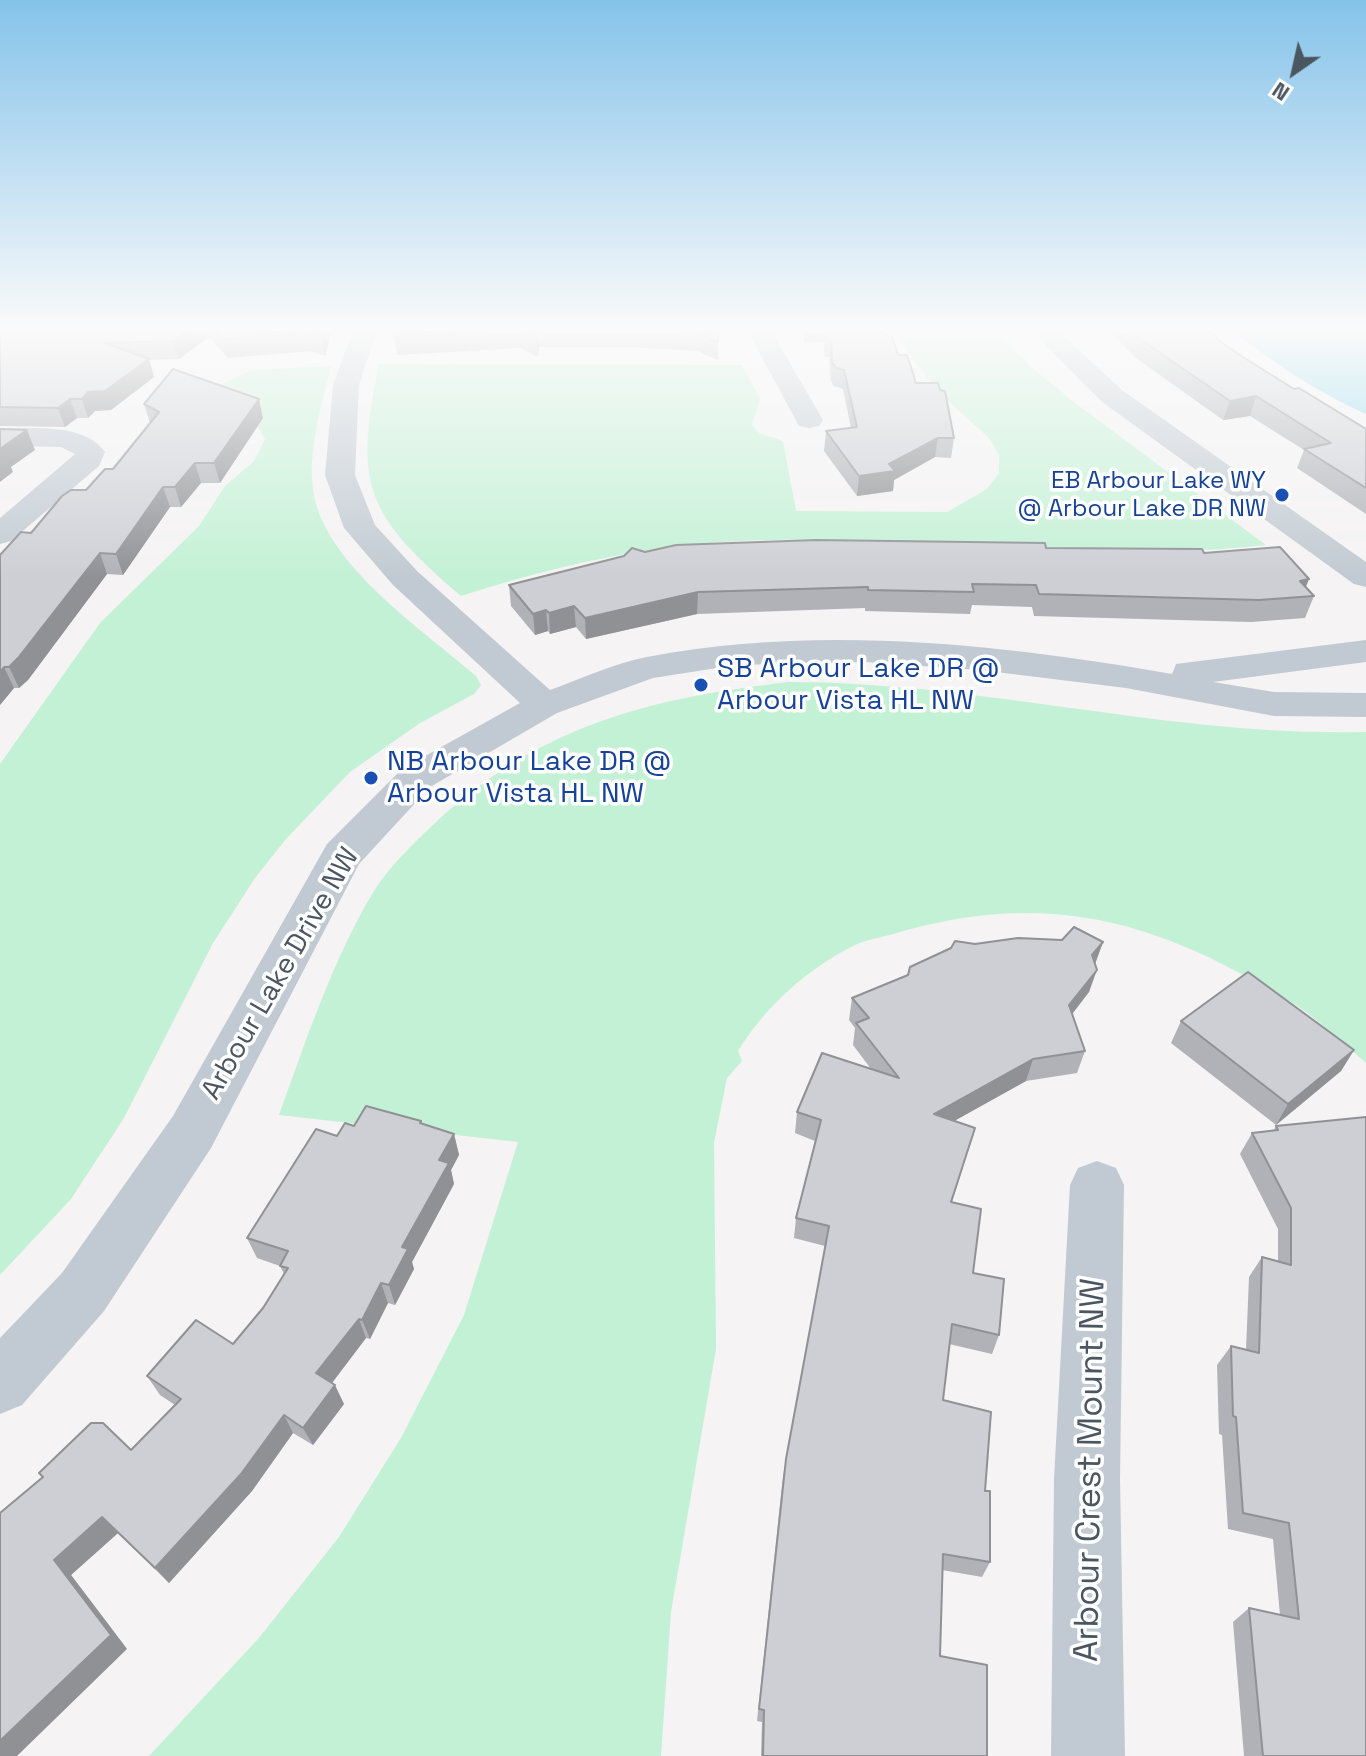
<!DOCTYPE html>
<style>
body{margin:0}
#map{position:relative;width:1366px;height:1756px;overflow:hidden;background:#f5f3f3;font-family:"Space Grotesk",sans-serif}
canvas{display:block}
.north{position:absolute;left:1254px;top:32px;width:80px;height:80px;-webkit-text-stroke:6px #fff;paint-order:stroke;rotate:214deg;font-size:22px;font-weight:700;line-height:32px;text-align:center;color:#4a5661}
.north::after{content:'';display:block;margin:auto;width:28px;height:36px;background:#4a5661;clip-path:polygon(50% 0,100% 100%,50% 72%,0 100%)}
</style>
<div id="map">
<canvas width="1366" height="1756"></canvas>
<div class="north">N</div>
</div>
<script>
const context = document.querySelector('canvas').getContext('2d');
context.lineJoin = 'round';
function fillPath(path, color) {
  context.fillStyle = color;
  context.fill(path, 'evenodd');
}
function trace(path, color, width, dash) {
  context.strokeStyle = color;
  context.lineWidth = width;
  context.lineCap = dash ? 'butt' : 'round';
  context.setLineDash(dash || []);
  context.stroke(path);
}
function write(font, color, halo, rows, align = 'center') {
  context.font = font + ' "Space Grotesk",sans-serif';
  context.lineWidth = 7;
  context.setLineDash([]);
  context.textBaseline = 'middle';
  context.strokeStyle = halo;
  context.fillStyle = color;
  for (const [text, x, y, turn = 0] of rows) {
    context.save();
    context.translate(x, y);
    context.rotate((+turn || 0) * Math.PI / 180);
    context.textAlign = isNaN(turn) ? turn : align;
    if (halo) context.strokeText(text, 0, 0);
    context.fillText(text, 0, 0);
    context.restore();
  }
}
const green = new Path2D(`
 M897,332H998L1029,365L1070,399L1266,545C1092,565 915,532 740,541C643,546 554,566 461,596C367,515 353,487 379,364L742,365L760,399L752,425L759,433L783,441L796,511L947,512L987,489L999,473V456L990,439L937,391L907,351Z
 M331,366C321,410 303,462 317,507C338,573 424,631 476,676L481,685L474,694L420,723L350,772L286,839L255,878L213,943L124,1118L71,1199L0,1275V764L100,623L199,526L225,486L254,461L265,439L241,397L218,386L251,370Z
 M789,682C983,682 1172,737 1366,732V1063C1346,1046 1327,1028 1306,1012C1290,1000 1271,991 1254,981C1137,914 1030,894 900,932C885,937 867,939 853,946C807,969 765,1007 738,1051L742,1061L727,1078L714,1143L716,1349L671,1612L661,1756H149L258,1639L339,1537L401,1438L464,1315L518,1142L279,1115C306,1041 331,964 371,896C387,868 412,845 435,823C540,725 651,698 789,682Z`);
const water = new Path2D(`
 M1234,332H1366V414C1318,393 1276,364 1234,332Z`);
const minor = new Path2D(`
 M352,332H376L359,385L355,475L375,525L417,571L550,690C581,679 614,663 647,657C819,624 1001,644 1172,674L1176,664L1366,640V662L1213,682L1274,692L1366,693V717L1274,716L1126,688L980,670L865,662L736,665L653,678L557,713L430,787L359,864L211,1148L104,1311L22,1405L0,1414V1338L62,1273L173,1116L327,844L402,769L520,703L393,585L344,528L325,475L333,385Z
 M748,332H772L823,420L819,426L809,428L799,426Z
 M1033,332H1059L1122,390L1366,562V587L1354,584L1102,402Z
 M0,428C32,429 84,422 105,452L99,466L11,541L0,544V518L75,454L61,447L0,446Z
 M1097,1161L1116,1168L1124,1185L1120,1479L1125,1756H1051L1054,1479L1070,1185L1078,1168Z`);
const wall = new Path2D(`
 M0,332H331L325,356L311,351L228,358L209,337L179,359L149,360L154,377L111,410L95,411L88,418H77L65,427L0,426Z
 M396,332H718V360L697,351L625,347H539L538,357L520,348L397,355L394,337Z
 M802,332H884L916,383L940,390L954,438L951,458L935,457L894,480L893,491L857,496L824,451L826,431L851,428L843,389L834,386L831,381L829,357H825L823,342L805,343Z
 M1110,332H1210L1221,342L1294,389L1366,429V514L1297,468L1304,450L1250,416L1223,420L1136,358Z
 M144,404L263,418L220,483H201L181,507H170L123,575L107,574L28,680L19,688H14L0,705V555L113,469L150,423Z
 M1046,548L1204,553L1306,587L1314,596L1305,618L1251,622L1034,616L1032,607L972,605L970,614L865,611V608L697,614L586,639L576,627L550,634L548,631L535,635L511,606L509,585L645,552Z
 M1103,942L1095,964L1089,992L1072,1014L1085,1051L1077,1073L1026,1081L954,1121L975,1128L952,1202L973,1273L999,1335L992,1354L949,1344L943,1400L985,1491L990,1562L982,1577L942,1570L940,1656L987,1756H761L762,1722L757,1721L783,1476L825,1246L794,1238L796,1218L815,1141L795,1133L797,1112L871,1069L853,1045L855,1028L849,1020L852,998L908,975L975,944Z
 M1181,1021L1354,1050L1341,1071L1276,1125L1171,1043Z
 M1366,1117V1756H1244L1233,1622L1249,1608L1280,1615L1273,1539L1228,1529L1222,1435L1219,1434L1217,1365L1231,1346L1246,1350L1249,1277L1262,1257L1278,1261V1229L1240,1154L1252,1133L1273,1131L1276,1126Z
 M421,1121L422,1123L454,1134L459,1155L451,1170L454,1184L412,1262L414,1269L395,1305L388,1303L370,1339L366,1338L332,1383L344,1404L313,1445L293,1433L252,1491L169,1583L118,1533L71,1575L127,1649L0,1513L131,1450L175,1405L160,1395L147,1376L233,1344L263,1308L284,1274L280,1266L257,1258L247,1238L337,1136L354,1126Z`);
const shadedWall = new Path2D(`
 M186,332H207L209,337L179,359L173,341Z
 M323,332H331L325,356L322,338Z
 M537,332L539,347L538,357L536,338Z
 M149,359L154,377L111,410L95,411L88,418L82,399L88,392Z
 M1256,396L1250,416L1223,420L1230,401Z
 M70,399L77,418L65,427L58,408Z
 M259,399L263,418L220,483L214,463Z
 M27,430L35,450L11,467L13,472L0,482V449Z
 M938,438L935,457L894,480L893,491L857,496L859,476L889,464Z
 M195,463L201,483L181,507L175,487Z
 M163,487L170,507L123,575L116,554Z
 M100,553L107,574L28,680L19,688L9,667Z
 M1309,579L1302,597L1300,581Z
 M698,592L697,614L586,639L585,618Z
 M574,606L576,627L550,634L549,613Z
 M546,610L548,631L535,635L533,614Z
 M4,667L14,688L0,705V672Z
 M1103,942L1095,964L1092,955Z
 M1097,970L1089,992L1062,1027L1069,1005Z
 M1354,1050L1341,1071L1276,1125L1288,1104Z
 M1033,1059L1026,1081L929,1135L934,1114Z
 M454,1134L459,1155L451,1170L454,1184L412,1262L414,1269L395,1305L389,1285L402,1247L439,1160Z
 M381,1283L388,1303L370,1339L362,1320Z
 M359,1319L366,1338L325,1392L316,1373Z
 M335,1385L344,1404L313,1445L303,1428Z
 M284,1415L293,1433L252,1491L169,1583L155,1568Z
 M102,1517L118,1533L71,1575L127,1649L17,1756H0V1741L54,1560Z`);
const building = new Path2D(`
 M0,332H186L173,341L105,343L149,359L105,391L88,392L82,399H70L58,408L0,407Z
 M216,332H323L322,338L307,333L223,339Z
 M396,332H488L394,337Z
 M522,332H537L536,338Z
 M680,332H718V342L697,333Z
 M826,332H884L886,336H892L898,355H907L916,383H938L940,390L945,391L954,438H938L889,464L895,471L859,476L826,431L857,427L844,370L836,368L832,362L831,338H827Z
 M1133,332H1210L1221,342L1243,357L1294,389L1299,388L1366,429V488L1304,449L1331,443L1256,396L1230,401L1140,339Z
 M173,369L259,399L214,463H195L175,487H163L116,554L100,553L18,658L9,667H4L0,672V555L21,532L31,533L62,496L71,490H86L105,469H113L159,412L144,404Z
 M0,429L27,430L0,449Z
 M816,540L1045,543L1046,548L1202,549L1204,553L1280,547L1309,579L1300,581L1314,596L1259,600L1039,594L1036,585L972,584L974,592L868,590V587L698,592L585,618L574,606L549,613L546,610L533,614L509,585L624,556L632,548L645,552L676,545Z
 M1074,927L1103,942L1092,955L1097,970L1069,1005L1085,1051L1033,1059L934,1114L975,1128L951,1202L981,1209L973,1273L1004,1279L999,1335L952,1324L943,1400L991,1412L985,1491H990V1562L943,1554L940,1656L987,1665V1756H763L764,1710L759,1709L786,1459L829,1226L796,1218L821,1120L797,1112L822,1053L899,1078L856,1023L869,1018L852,998L908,975L910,967L951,948L955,941L975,944L1018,938L1062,940Z
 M1248,972L1354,1050L1288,1104L1181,1021Z
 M366,1106L421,1121L420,1123L454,1134L439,1160L449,1163L402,1247L408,1249L389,1285L381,1283L362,1320L359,1319L316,1373L335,1385L303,1428L284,1415L241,1474L155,1568L102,1517L54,1560L111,1635L0,1741V1513L43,1477L39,1473L91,1423H103L131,1450L181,1399L147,1376L196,1320L233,1344L263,1308L288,1268L280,1266L288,1251L247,1238L316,1129L337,1136L345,1123L354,1126Z
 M1366,1117V1756H1263L1249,1608L1299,1619L1289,1523L1243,1513L1236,1417L1233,1416L1231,1346L1259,1353L1262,1257L1291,1265V1208L1252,1133L1278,1130L1276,1126Z`);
const markers = [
 [1282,495,8,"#1a4fb4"],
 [701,685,8,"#1a4fb4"],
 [371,778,8,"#1a4fb4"]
];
const farTransitnames = [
 ["EB Arbour Lake WY",1266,481],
 ["@ Arbour Lake DR NW",1266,509]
];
const transitNames = [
 ["SB Arbour Lake DR @",717,669],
 ["Arbour Vista HL NW",717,701],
 ["NB Arbour Lake DR @",387,762],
 ["Arbour Vista HL NW",387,794]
];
const streetNames = [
 ["Arbour Lake Drive NW",281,974,-60]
];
const nearStreetnames = [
 ["Arbour Crest Mount NW",1091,1470,-89]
];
fillPath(green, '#c3f1d5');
fillPath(water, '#90daee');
fillPath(minor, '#c1cad2');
fillPath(wall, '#b0b2b7');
fillPath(shadedWall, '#909195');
fillPath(building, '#cdcfd5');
trace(building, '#909195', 2);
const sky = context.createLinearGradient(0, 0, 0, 578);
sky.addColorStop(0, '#85c3ea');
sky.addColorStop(0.57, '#fafafa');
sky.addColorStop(1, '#fafafa00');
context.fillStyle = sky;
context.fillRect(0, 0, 1366, 578);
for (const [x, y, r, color] of markers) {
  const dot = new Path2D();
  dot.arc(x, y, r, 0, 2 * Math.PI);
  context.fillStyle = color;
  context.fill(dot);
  trace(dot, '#fff', 3);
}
write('24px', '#164399', '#fff', farTransitnames, 'right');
write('28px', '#164399', '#fff', transitNames, 'left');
write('28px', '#4a5661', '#fff', streetNames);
write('34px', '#4a5661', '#fff', nearStreetnames);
</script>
